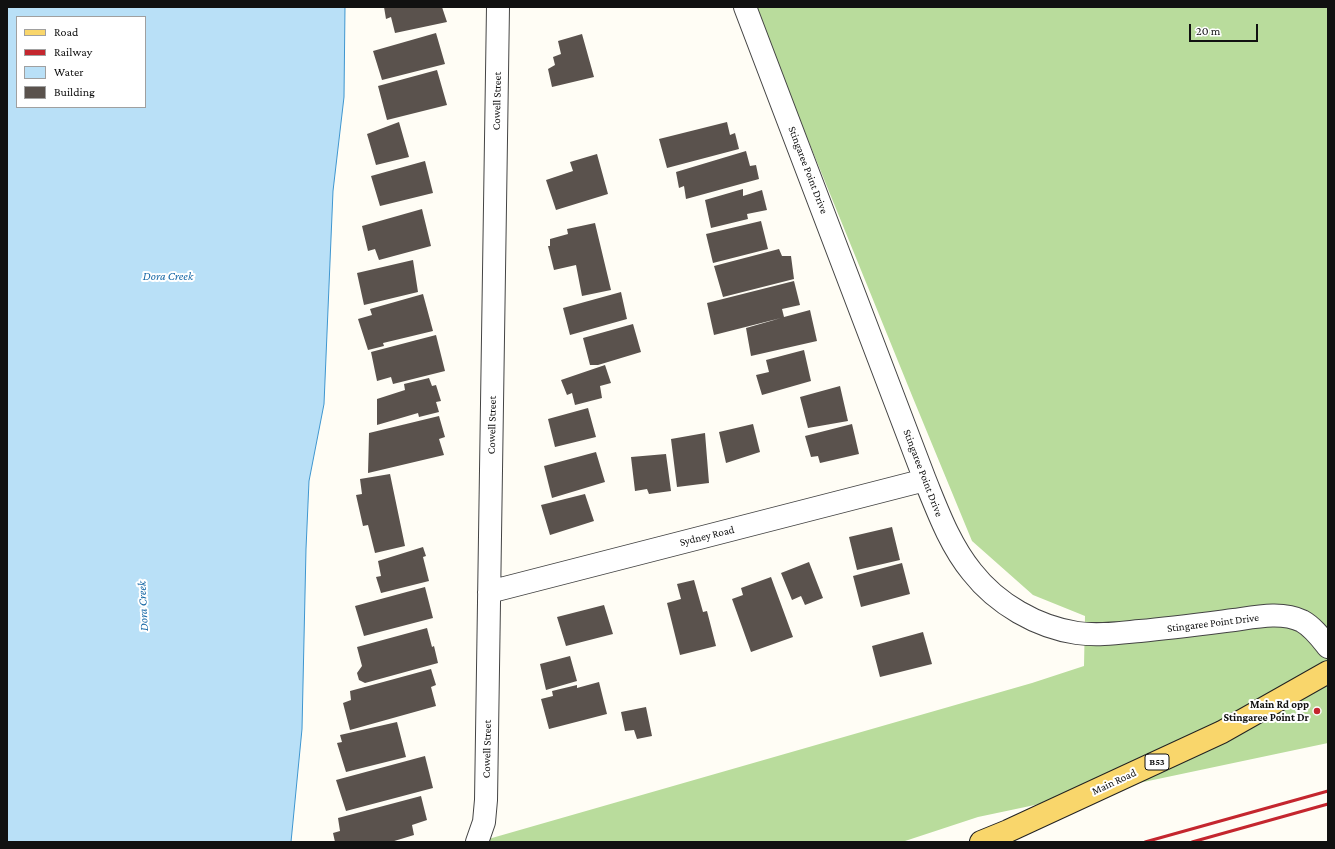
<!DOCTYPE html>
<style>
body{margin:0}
#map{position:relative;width:1335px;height:849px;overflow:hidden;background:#fffdf5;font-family:"Crimson Pro",serif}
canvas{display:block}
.frame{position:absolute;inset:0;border:8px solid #111;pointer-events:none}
.legend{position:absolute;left:16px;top:16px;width:130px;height:92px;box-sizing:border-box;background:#fff;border:1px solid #a0a0a0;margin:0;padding:5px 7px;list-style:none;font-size:12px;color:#111}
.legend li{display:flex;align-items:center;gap:8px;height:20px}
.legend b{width:20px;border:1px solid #a0a0a0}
.scale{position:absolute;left:1189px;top:24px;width:69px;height:18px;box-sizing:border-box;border:2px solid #111;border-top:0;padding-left:5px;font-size:12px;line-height:14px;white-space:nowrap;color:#111;-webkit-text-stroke:3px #fff;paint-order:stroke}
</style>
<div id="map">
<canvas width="1335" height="849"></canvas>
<div class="frame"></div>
<ul class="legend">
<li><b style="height:5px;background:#f9d66b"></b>Road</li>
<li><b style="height:5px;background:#c4262e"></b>Railway</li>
<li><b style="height:11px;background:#b9e0f7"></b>Water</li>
<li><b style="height:11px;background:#5a524d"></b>Building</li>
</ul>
<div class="scale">20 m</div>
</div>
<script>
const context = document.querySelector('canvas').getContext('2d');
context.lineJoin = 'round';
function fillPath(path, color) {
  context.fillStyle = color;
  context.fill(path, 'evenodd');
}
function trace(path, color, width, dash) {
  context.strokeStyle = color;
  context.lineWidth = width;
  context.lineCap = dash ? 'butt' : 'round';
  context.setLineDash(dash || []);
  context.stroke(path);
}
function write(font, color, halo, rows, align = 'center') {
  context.font = font + ' "Crimson Pro",serif';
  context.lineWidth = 4;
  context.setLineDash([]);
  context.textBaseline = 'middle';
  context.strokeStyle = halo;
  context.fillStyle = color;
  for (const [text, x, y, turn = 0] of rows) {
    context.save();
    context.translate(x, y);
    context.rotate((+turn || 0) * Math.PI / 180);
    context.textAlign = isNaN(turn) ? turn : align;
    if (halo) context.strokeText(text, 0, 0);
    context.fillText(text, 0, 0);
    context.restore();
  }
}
const forest = new Path2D(`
 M754,7H1328V743L978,817L902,842H478L1032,683L1084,666L1085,616L1033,595L972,541L913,398Z`);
const water = new Path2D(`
 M7,7H345L344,97L333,191L324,404L309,481L306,549L302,729L291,842H7ZM17,17H145V107H17Z`);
const building = new Path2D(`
 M384,7H442L447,22L395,33L391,17L386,19Z
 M436,33L445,64L382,80L373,51Z
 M582,34L594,77L552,87L548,69L555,65L553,57L561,54L558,41Z
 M437,70L447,105L387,120L378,86Z
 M399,122L409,157L376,165L367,134Z
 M727,122L730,135L735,133L739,149L667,168L659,139Z
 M746,151L750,166L756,165L759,179L686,199L684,186L679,188L676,172Z
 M597,154L608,194L556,210L546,180L573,171L570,162Z
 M425,161L433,193L380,206L371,176Z
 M743,189V196L762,190L767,210L747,214L748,219L711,228L705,200Z
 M422,209L431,246L379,260L375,249L368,251L362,226Z
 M761,221L768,249L713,263L706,234Z
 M595,223L611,290L582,296L576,265L554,270L548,246H550V239L568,234L567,229Z
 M779,249L782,256H791L794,279L723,297L714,266Z
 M413,260L418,292L364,305L357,273Z
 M794,281L800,305L782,309L784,317L810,310L817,341L751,356L746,328L781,318L714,335L707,303Z
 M621,292L627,319L570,335L563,308Z
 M423,294L433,331L383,343L384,346L368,350L358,319L372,315L370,309Z
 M633,324L641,352L598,365H590L583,338Z
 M436,335L445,371L393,384L391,377L377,381L371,352Z
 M804,350L811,381L762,395L756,375L769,372L766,360Z
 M605,365L611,383L600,386L602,398L575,405L572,393L567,395L561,380Z
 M429,378L432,386L436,385L441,401L436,402L439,412L419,417L418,413L377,425V399L405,390L404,384Z
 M840,386L848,421L808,428L800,397Z
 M588,408L596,437L555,447L548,419Z
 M439,416L445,437L439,439L444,455L368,473L369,433Z
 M753,424L760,452L726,463L719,432Z
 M852,424L859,454L820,463L818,456L811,457L805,436Z
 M705,433L709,483L677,487L671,439Z
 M596,452L605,482L552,498L544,466Z
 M666,454L671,491L649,494L647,489L635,491L631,457Z
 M390,474L405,546L375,553L368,525L363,526L356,495L362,494L360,479Z
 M585,494L594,521L550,535L541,505Z
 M892,527L900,560L857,570L849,537Z
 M423,547L426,556L423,557L429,581L381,593L376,577L381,576L378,561Z
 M809,562L823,598L805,605L801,596L792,600L781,573Z
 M902,563L910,594L861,607L853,576Z
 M771,577L793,637L751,652L732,599L743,595L741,588Z
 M694,580L703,612L707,611L716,646L680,655L667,603L681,599L677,584Z
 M425,587L433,618L364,636L355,606Z
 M604,605L613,634L566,646L557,617Z
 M427,628L432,647L434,646L438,663L365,683L359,680L357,673L362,666L357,647Z
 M923,632L932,664L880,677L872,646Z
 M570,656L577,681L546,690L540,664Z
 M431,669L436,685L431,687L436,706L350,730L343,703L351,700L350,691Z
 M599,682L607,714L549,729L541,699L553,696L552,691L577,685V688Z
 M646,707L652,736L637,739L634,730L625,731L621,712Z
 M397,722L406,757L346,772L337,743L342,742L340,735Z
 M425,756L433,788L346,811L336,780Z
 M421,796L427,820L412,825L414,835L391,842H335L333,833L340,831L338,818Z`);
const minor = new Path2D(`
 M745,7L925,480C938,512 950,545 972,572C997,604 1037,627 1077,633C1098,636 1119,633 1140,631C1171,628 1202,624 1234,620C1255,617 1282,611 1302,621C1313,627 1321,638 1328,647
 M489,592L925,480
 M477,842L484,822L486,800L498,7`);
const major = new Path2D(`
 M981,842L1008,831L1222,732L1328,672`);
const rail = new Path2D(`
 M1145,842L1328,791
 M1192,842L1328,804`);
const markers = [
 [1317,711,4,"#c4262e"]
];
const shields = [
 [1157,762,24]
];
const shieldNames = [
 ["B53",1157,762]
];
const streetNames = [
 ["Cowell Street",497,101,-89],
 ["Stingaree Point Drive",808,170,69],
 ["Cowell Street",492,425,-89],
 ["Stingaree Point Drive",923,473,69],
 ["Sydney Road",707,536,-14],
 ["Stingaree Point Drive",1213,623,-7],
 ["Cowell Street",487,749,-89],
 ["Main Road",1114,782,-25]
];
const poiNames = [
 ["Main Rd opp",1309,705],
 ["Stingaree Point Dr",1309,718]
];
const waterNames = [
 ["Dora Creek",168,276],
 ["Dora Creek",143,606,-93]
];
fillPath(forest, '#b9dc9c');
fillPath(water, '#b9e0f7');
trace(water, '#3f96cf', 1);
fillPath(building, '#5a524d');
trace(minor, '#444', 24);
trace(major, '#222', 24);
trace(minor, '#fff', 22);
trace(major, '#f9d66b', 22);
trace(rail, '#c4262e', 3);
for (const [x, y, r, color] of markers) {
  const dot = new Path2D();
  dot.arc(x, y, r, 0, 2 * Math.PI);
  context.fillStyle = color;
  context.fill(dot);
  trace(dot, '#fff', 1.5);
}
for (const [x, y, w] of shields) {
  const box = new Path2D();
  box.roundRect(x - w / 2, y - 8, w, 16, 3);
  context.fillStyle = '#fff';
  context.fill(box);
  trace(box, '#111', 1);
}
write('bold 10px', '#111', null, shieldNames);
write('11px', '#111', '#fff', streetNames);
write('bold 11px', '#111', '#fff', poiNames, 'right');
write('italic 12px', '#1768a6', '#fff', waterNames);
</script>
